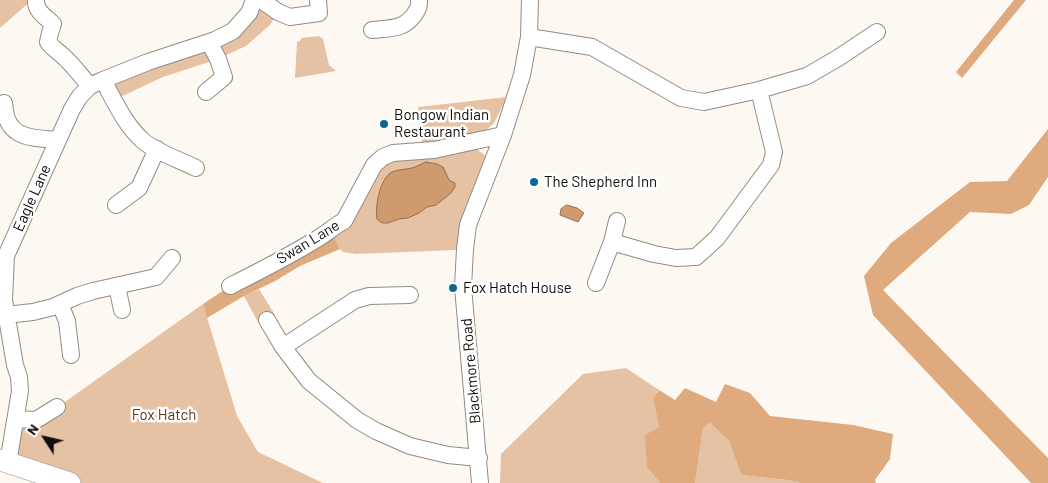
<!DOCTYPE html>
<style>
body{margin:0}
#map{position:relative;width:1048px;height:483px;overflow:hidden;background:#fef8f3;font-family:Barlow,sans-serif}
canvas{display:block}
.north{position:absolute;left:20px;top:413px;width:50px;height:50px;-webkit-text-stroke:4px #fff;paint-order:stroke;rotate:305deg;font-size:14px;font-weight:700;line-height:20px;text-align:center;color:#100d0b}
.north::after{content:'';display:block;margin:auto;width:18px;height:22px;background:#100d0b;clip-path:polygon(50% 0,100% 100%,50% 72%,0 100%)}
</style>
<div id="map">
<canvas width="1048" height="483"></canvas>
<div class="north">N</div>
</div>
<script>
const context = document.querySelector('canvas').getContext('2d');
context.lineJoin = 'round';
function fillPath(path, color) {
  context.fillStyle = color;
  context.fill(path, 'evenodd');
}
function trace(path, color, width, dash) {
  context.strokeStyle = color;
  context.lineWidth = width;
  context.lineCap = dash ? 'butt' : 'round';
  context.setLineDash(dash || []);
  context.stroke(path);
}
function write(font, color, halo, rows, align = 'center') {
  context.font = font + ' Barlow,sans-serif';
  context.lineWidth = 5;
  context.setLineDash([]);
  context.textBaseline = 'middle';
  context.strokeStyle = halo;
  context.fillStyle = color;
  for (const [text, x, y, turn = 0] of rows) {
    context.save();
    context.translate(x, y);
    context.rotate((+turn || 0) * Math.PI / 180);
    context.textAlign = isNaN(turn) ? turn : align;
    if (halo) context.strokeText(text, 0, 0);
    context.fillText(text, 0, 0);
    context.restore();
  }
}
const green = new Path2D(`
 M0,0H32L0,28Z
 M254,0H277L278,12L270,25L246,46L218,59L163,77L114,100L103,80L215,40Z
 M319,36L323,39L329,65L336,71L295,78L297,42L301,40V38Z
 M507,97L494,123L474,141L479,151L485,155L487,157L458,247L455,250L356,254L343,252L340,249L330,229L374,165L423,151L418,107Z
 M259,289L275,315L267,320L259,324L244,296Z
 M203,304L237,416L258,452L323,483H70L8,463L16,419L45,416Z
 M626,368L659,390L653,399L659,427L647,467L660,483H500L501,454L583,374Z
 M710,423L729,441L741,475L787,480L800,483H695L703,428Z`);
const forest = new Path2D(`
 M1014,0H1026L962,78L956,72Z
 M1048,129V177L1029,205L1011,214L970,212L883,290L1048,458V483H1031L873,315L864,276L891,243L970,182L1007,181Z
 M330,229L340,249L300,266L275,281L244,296L207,318L203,304L230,286Z
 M725,384L750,393L770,416L853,425L893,434L890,459L875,480L876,483H800L787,480L741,475L729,441L710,423L703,428L695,483H660L647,467L645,435L659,427L653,399L659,390L675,400L685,388L716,402Z`);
const water = new Path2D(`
 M426,162L437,164L443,167L449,180L455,183V187L451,193L436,205L427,207L419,213L408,218L399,219L388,223H382L377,219C375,207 379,183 389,174C395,169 404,170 412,168C416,167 421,164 426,162Z
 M567,205L577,208L584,213L578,222L560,215L561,209Z`);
const minor = new Path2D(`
 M36,0C35,11 46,17 53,24L50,33L48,42C52,48 58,51 63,56C73,65 81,76 90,86
 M261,0L278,12L290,17L319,13L318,0
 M372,30C391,28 405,30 416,12C419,7 419,5 419,0
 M529,37L592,47L681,98L704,102L759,90L807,76L838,58L877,32
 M103,80C114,100 124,123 141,139C153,151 180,160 196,168
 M206,92L224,77L218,59L209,42
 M4,103C5,108 5,114 7,119C15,140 39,138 58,140
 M116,205L139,188L157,149
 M612,242L617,221
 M596,283L612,242L654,254L676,258L696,257L717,238L771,165L774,152L759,90
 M117,286L122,310
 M230,286C260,271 289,256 317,239C327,233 334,226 344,221L374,165L383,157L393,153L434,150L503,135
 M60,304L67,321L71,355
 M6,315L33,312L53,307L77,296L93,291L156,277L172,258
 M267,320L283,347L309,381L357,420L376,431L410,446L448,455L479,458
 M283,347L355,300L369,296L410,295
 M16,419L36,420L57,407
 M8,463L20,391L19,377L15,365L4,300L6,256L72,109L80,96L90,86L103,80L148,62L215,40L233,31L249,13L254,0
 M480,483L463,287L465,249L468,225L503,135L522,75L529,37L530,0`);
const major = new Path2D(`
 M0,460L70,483`);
const markers = [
 [384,124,5,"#0c6596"],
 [534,182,5,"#0c6596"],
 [453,288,5,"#0c6596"]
];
const poiNames = [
 ["Bongow Indian",394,115],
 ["Restaurant",394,132],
 ["The Shepherd Inn",544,182],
 ["Fox Hatch House",463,288]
];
const streetNames = [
 ["Eagle Lane",32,198,-66],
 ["Swan Lane",308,242,-31],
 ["Blackmore Road",471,371,-95]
];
const parkNames = [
 ["Fox Hatch",164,415]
];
fillPath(green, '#e6c2a5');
fillPath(forest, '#dfaa7e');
fillPath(water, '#ce9a6e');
trace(water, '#957050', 1);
trace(minor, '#938a83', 18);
trace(major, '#938a83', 22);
trace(minor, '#fff', 16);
trace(major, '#fff', 21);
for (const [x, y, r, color] of markers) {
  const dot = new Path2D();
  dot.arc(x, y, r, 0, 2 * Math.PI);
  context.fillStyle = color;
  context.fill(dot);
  trace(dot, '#fff', 2);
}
write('15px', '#100d0b', '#fff', poiNames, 'left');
write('15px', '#100d0b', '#fff', streetNames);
write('15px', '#5f3a19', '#fff', parkNames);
</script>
